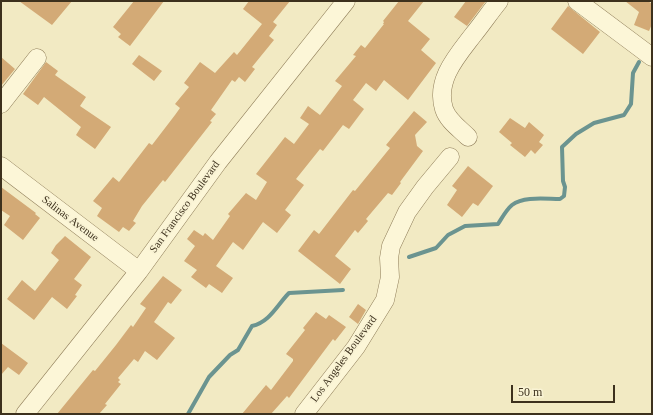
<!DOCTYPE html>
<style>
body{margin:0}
#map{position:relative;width:653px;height:415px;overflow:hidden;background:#f2eac3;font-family:"Times New Roman",serif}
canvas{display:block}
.frame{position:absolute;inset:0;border:2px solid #3d311d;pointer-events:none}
.scale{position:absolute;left:511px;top:385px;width:104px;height:18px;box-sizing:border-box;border:2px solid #3d311d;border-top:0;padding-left:5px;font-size:12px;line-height:14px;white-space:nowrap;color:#3d311d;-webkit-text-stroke:3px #f9f3d4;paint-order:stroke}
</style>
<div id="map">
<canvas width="653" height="415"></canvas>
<div class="frame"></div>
<div class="scale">50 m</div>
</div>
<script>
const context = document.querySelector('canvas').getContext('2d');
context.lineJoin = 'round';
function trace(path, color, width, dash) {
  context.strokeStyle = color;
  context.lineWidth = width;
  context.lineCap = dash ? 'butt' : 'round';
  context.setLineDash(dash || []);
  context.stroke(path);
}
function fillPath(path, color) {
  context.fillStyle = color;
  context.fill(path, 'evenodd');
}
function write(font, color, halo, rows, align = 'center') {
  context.font = font + ' "Times New Roman",serif';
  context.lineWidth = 3.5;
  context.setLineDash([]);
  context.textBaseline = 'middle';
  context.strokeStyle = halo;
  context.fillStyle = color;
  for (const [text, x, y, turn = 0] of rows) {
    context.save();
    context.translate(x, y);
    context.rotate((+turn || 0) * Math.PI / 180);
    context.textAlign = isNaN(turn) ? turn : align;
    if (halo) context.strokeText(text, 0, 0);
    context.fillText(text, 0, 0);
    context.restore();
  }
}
const stream = new Path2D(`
 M409,257L436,248L448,235L465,226L498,224C502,218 506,210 512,205C524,196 545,199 560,199L564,196L565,187L563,181L562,147L576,134L594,123L624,115L631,104L633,73L639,62
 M188,414L209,377L230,355L238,350L252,326C270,322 277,305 289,293L343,290`);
const building = new Path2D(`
 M19,1H72L52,25Z
 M134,1H164L130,46L118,37L121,34L113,27Z
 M249,1H290L273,22L277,25L269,36L274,40L252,67L255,69L245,82L239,77L235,82L232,80L211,110L216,114L210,121L212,122L165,182L163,180L142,206L133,221L136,223L129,231L123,227L119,232L97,216L102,208L93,201L113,177L119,182L149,143L152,145L175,115L180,108L175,104L189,87L184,83L200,62L215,73L234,52L237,55L262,24L243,9Z
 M399,1H424L408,21L430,39L421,50L436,63L408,100L384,80L376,91L366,83L353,100L364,109L349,129L343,125L323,151L320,149L296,179L304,185L285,210L291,215L277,233L263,222L243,250L233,242L216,266L233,278L222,293L209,284L206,288L191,277L197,270L184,261L195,246L187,239L194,230L203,236L205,233L213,240L230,216L228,214L246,193L256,200L267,182L256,174L285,137L294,144L309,124L300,118L308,106L320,115L342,86L335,81L356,56L353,55L361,45L365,48L384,24H383L384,22L383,21Z
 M466,1H486L467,26L454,17Z
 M625,1H648L652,4V24L649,31L634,25L639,12Z
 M568,6L600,32L583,54L551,29Z
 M139,55L162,71L154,81L132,64Z
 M1,57L15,69L1,86Z
 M46,62L58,71L55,75L86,97L80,106L111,127L95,149L76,135L81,127L44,97L38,105L23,94Z
 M414,111L427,122L415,135L417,146L423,151L400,182L401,183L392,195L388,193L366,219L368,221L358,233L355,230L335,256L351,269L340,284L298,251L314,230L319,234L353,190L355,191L390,148L386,145Z
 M510,118L525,128L529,122L544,135L539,142L543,145L535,154L531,150L525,157L510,145L512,143L499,132Z
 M468,166L493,186L478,206L473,203L462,217L447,205L457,190L452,186Z
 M1,187L36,213L35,214L40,218L23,240L4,225L10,216L1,210Z
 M65,236L91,257L74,279L82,285L75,295L77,296L67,309L52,297L34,320L7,299L22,280L35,291L59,260L51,253L56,245Z
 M163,276L182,290L171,304L168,302L154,322L175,338L157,360L145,351L138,362L134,359L118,378L120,380L118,382L121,384L105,404L107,405L99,414H57L93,370L95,371L116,345L131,325L133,327L146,308L140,304Z
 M358,304L366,310L358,324L349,317Z
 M316,312L326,319L329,315L346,327L335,341L333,339L289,398L287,396L271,414H242L266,385L271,390L293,361V359L286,354L305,330L303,328Z
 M1,343L28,363L19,375L8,367L1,375Z`);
const minor = new Path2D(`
 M577,1L652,57
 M1,104L37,58
 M468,137C459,128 448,121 444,109C435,80 457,56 473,35C482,24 490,12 499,1
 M1,166L139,271
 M25,414L139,271L218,162L346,1
 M304,414L356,347L385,300L390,277L389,258L391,246L407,212L425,187L450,157`);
const streetNames = [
 ["San Francisco Boulevard",185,207,-54],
 ["Salinas Avenue",70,219,37],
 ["Los Angeles Boulevard",344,359,-54]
];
trace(stream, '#6b9490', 4);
fillPath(building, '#d3aa76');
trace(minor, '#8e7c58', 19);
trace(minor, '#fcf6d7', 18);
write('11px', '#3d311d', '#f9f3d4', streetNames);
</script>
